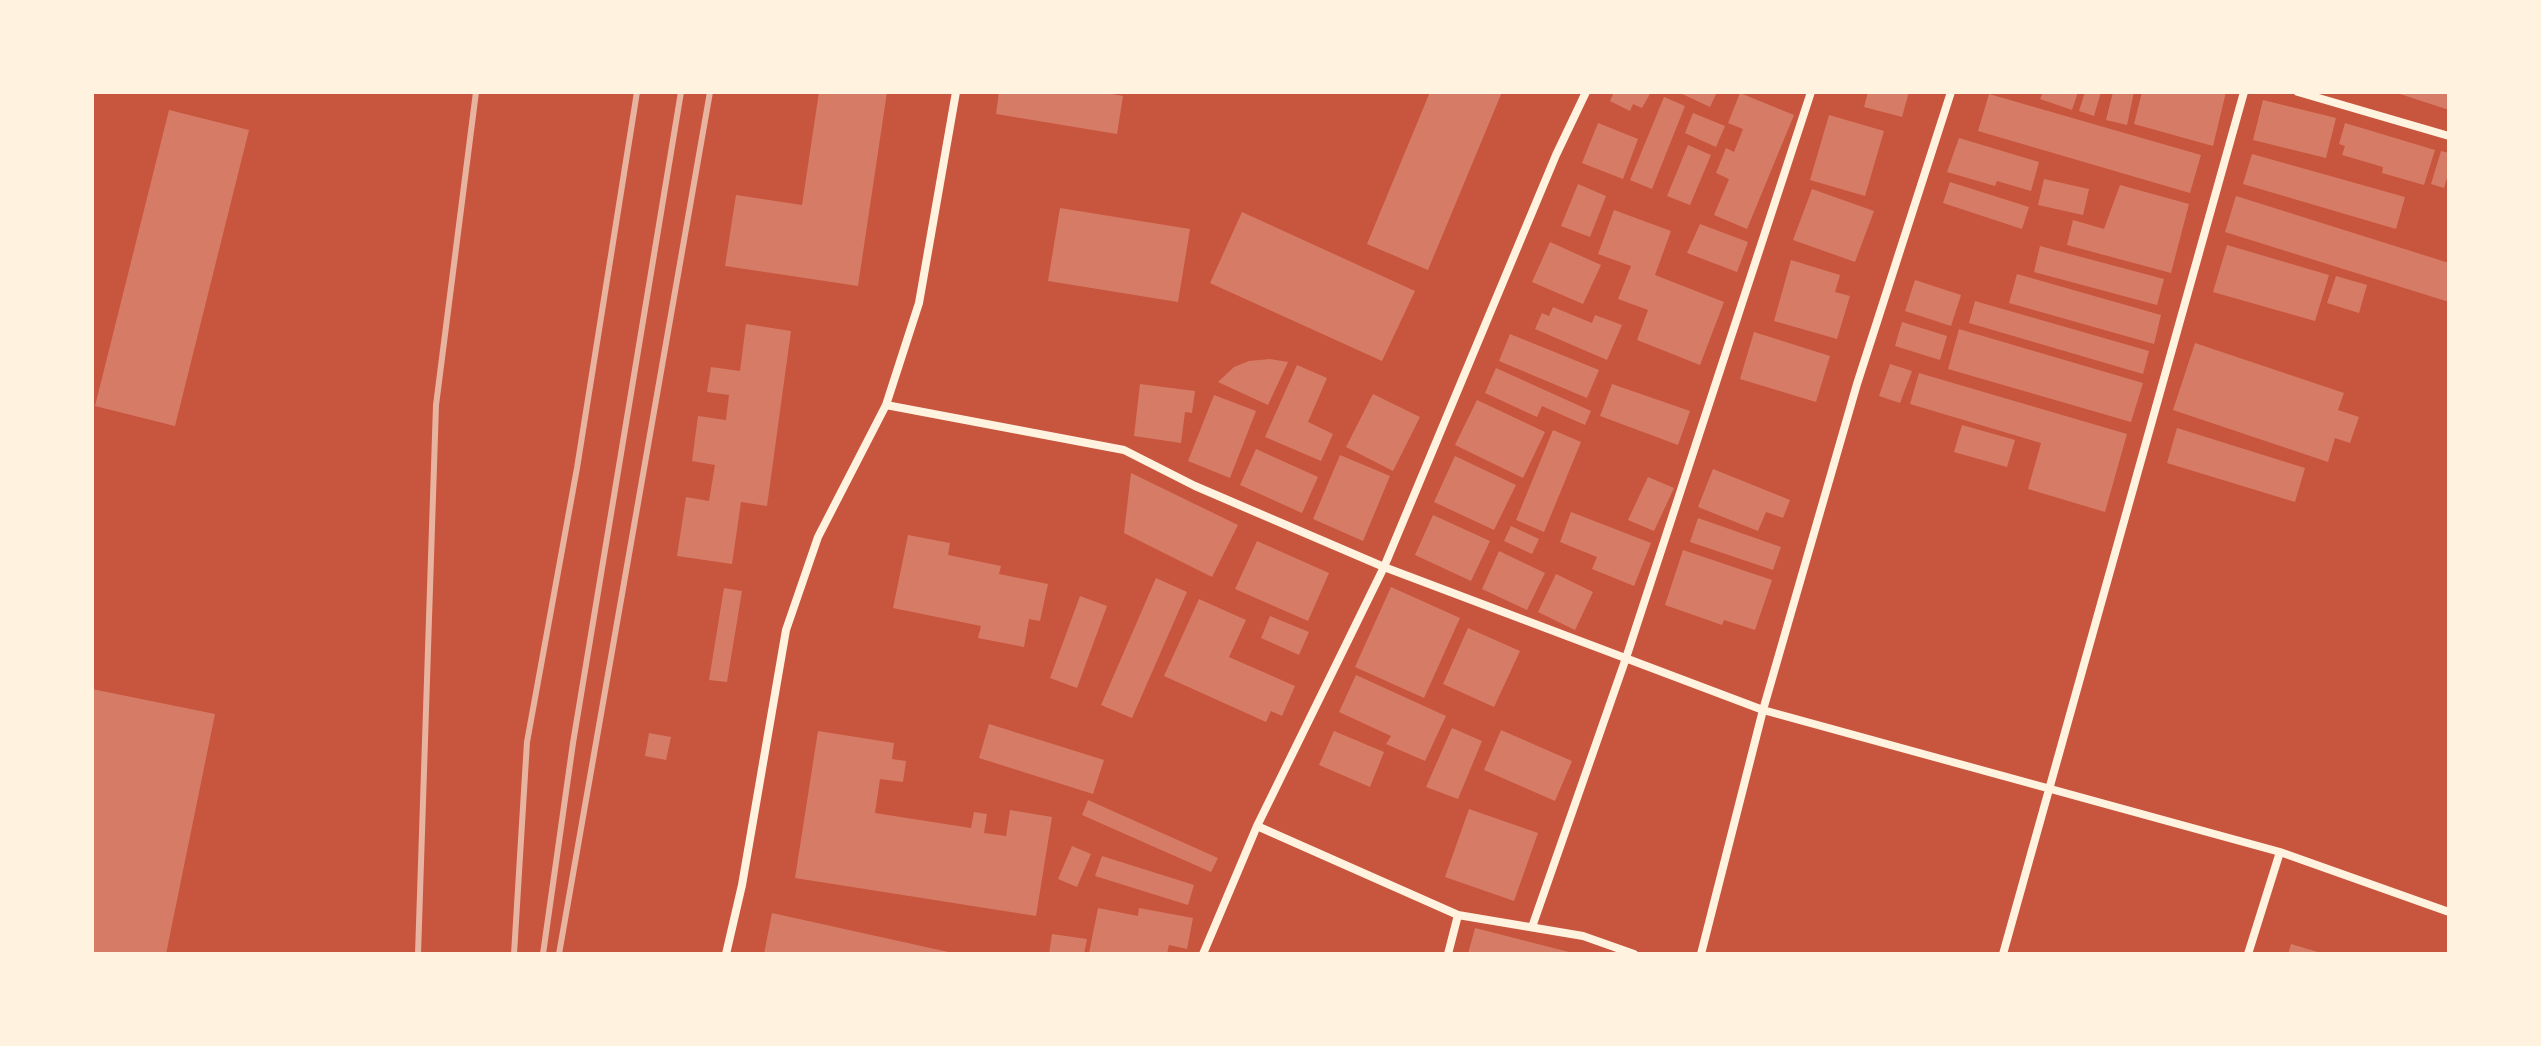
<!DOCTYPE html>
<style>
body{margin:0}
#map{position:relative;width:2541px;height:1046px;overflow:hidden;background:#c8553d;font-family:Roboto,sans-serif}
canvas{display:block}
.frame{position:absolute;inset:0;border:94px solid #fff3e0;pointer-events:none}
</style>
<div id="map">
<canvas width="2541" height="1046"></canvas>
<div class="frame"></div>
</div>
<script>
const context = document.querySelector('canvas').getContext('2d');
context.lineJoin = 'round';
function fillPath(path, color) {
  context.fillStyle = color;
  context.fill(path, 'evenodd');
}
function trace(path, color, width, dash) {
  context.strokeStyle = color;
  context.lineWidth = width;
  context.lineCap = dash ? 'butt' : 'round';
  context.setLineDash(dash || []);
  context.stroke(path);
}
const building = new Path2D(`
 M819,92H887L858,286L725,266L736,195L802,205Z
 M999,92H1100L1123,96L1117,134L996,114Z
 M1430,92H1502L1428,270L1367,244Z
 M1614,92H1651L1642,108L1633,104L1630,111L1610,101Z
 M1678,92H1717L1710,107Z
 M1868,92H1909L1902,117L1864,107Z
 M2043,92H2078L2072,110L2040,99Z
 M2085,92H2101L2094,116L2079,111Z
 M2113,92H2134L2127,125L2106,120Z
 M2142,92H2226L2213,146L2134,124Z
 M2397,92H2449V110L2397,93Z
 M1740,93L1794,115L1747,229L1714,215L1729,179L1716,173L1726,148L1734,152L1743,129L1728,123Z
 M1989,94L2201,155L2190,193L1978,131Z
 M1664,97L1685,106L1652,189L1630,180Z
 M2263,100L2336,118L2326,158L2253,140Z
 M169,110L249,130L175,426L95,406Z
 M1693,113L1725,126L1716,147L1685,133Z
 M1829,115L1884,131L1865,196L1810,180Z
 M1598,123L1638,139L1623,179L1582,163Z
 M2345,123L2435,150L2424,185L2382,173L2383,167L2342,155L2345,146L2339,144Z
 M1959,138L2039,162L2031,191L1997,181L1995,186L1947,172Z
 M1688,145L1711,155L1690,205L1667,196Z
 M2441,151L2449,153V171L2444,188L2431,184Z
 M2252,154L2405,197L2396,229L2243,184Z
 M2044,179L2089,189L2083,215L2038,205Z
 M1950,182L2029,207L2022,229L1943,203Z
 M1578,184L1606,196L1590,237L1561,226Z
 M2120,185L2189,204L2171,273L2067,245L2073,220L2104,229Z
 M1812,189L1874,211L1855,262L1793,240Z
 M2236,196L2449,263V302L2225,232Z
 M1060,208L1190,229L1178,302L1048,281Z
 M1614,210L1671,231L1655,275L1724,302L1700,365L1637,340L1648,310L1618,299L1631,266L1598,254Z
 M1242,212L1415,291L1382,361L1210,283Z
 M1700,224L1748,242L1737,272L1687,253Z
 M1550,242L1601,265L1583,304L1532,282Z
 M2227,245L2329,275L2315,321L2213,292Z
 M2040,246L2164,279L2157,305L2034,272Z
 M1791,260L1840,275L1835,292L1850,296L1837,339L1774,321Z
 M2017,274L2161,315L2154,344L2009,303Z
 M2336,276L2367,285L2359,313L2327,303Z
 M1915,280L1961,295L1951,326L1905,311Z
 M1975,301L2149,351L2143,374L1969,323Z
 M1553,307L1592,323L1595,315L1622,325L1607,360L1535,329L1542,313L1549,316Z
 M1902,322L1947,336L1940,360L1895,346Z
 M746,324L791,331L767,506L741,502L732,564L677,556L686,497L709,501L715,465L692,461L698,416L726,420L729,395L707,392L711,367L740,371Z
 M1959,329L2143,383L2131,422L1948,369Z
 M1754,332L1830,356L1816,402L1740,379Z
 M1510,334L1599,370L1587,398L1499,361Z
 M2195,343L2344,393L2338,410L2359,417L2350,443L2335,438L2328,462L2173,410Z
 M1270,359L1288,362L1268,405L1218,382L1234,367L1249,361Z
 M1890,364L1912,371L1900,403L1879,396Z
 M1297,365L1327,378L1308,422L1333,434L1321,461L1265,437Z
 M1496,368L1591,411L1585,425L1542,406L1537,417L1485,393Z
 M1919,373L2127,434L2105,512L2028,489L2041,443L1910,404Z
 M1140,384L1195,391L1192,413L1185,412L1181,443L1134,436Z
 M1612,384L1690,411L1678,445L1600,416Z
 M1373,394L1420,417L1393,471L1346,447Z
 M1214,395L1256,411L1230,478L1188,461Z
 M1477,400L1545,432L1523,478L1455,445Z
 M1962,425L2015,440L2007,467L1954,452Z
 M2177,428L2305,468L2295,502L2167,463Z
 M1553,430L1581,442L1544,532L1516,520Z
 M1256,449L1318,477L1302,513L1240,485Z
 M1340,455L1390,476L1363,541L1313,519Z
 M1455,456L1516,485L1494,530L1434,502Z
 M1713,469L1790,500L1783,518L1766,512L1758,531L1698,507Z
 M1131,473L1238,525L1212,577L1124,533Z
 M1648,477L1674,488L1654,531L1628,520Z
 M1571,512L1651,543L1634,586L1592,569L1597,557L1560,542Z
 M1433,515L1490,541L1471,581L1415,555Z
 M1698,518L1781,547L1773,570L1690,542Z
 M1511,526L1539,539L1532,554L1504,541Z
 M908,535L950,543L948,555L1001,566L999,574L1048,584L1040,621L1029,619L1024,647L978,638L981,626L893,608Z
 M1257,541L1329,573L1308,621L1235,589Z
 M1683,550L1772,580L1755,630L1724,620L1722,625L1665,605Z
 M1499,551L1545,573L1527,610L1482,589Z
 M1556,574L1593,592L1575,630L1538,612Z
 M1156,578L1187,592L1132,718L1101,705Z
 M1391,587L1460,618L1424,698L1355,667Z
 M724,588L742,591L727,682L709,680Z
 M1080,596L1107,606L1077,688L1050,678Z
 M1199,599L1246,620L1229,657L1295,686L1282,716L1271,711L1266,722L1164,676Z
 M1270,616L1309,632L1299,655L1261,638Z
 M1468,628L1520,651L1494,707L1443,684Z
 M1356,675L1446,716L1425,761L1386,744L1391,736L1339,712Z
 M92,689L215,714L166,954H92Z
 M989,724L1104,760L1093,794L979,758Z
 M1452,728L1482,741L1458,799L1426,787Z
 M1501,730L1572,761L1555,801L1484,770Z
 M818,731L894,743L892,759L906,761L903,782L880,779L875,813L971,828L974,812L987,814L984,833L1006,836L1010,810L1052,817L1036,916L795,878Z
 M1334,731L1384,752L1370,787L1319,765Z
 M649,733L671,737L666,760L645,756Z
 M1088,800L1218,858L1211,872L1082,815Z
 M1469,809L1538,833L1514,901L1445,877Z
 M1072,846L1091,854L1077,887L1058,879Z
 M1102,856L1194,885L1188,905L1095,876Z
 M1098,908L1138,916L1139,908L1193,918L1187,949L1169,945L1167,954L1089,953Z
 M772,913L953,953V954H764Z
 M1475,928L1573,953V954H1468Z
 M1052,934L1087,939L1084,954H1049Z
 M2291,944L2321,953V954H2288Z`);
const minor = new Path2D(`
 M2298,92L2449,136
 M886,405L1124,450L1195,486L1384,567L1763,710L2280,852L2449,912
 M1257,826L1458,915L1583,936L1634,954
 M1532,927L1626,658L1811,92
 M726,954L742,885L786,630L818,537L886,405L919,303L956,92
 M1203,954L1257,826L1384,567L1556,155L1586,92
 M1448,954L1458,915
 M1701,954L1763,710L1857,384L1951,92
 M2003,954L2244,92
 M2248,954L2280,852`);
const rail = new Path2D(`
 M418,954L436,405L476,92
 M514,954L527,742L577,468L637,92
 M543,954L573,743L681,92
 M559,954L710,92`);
fillPath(building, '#d67c66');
trace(minor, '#fff3e0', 8);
trace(rail, '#e9b49f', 6);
</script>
